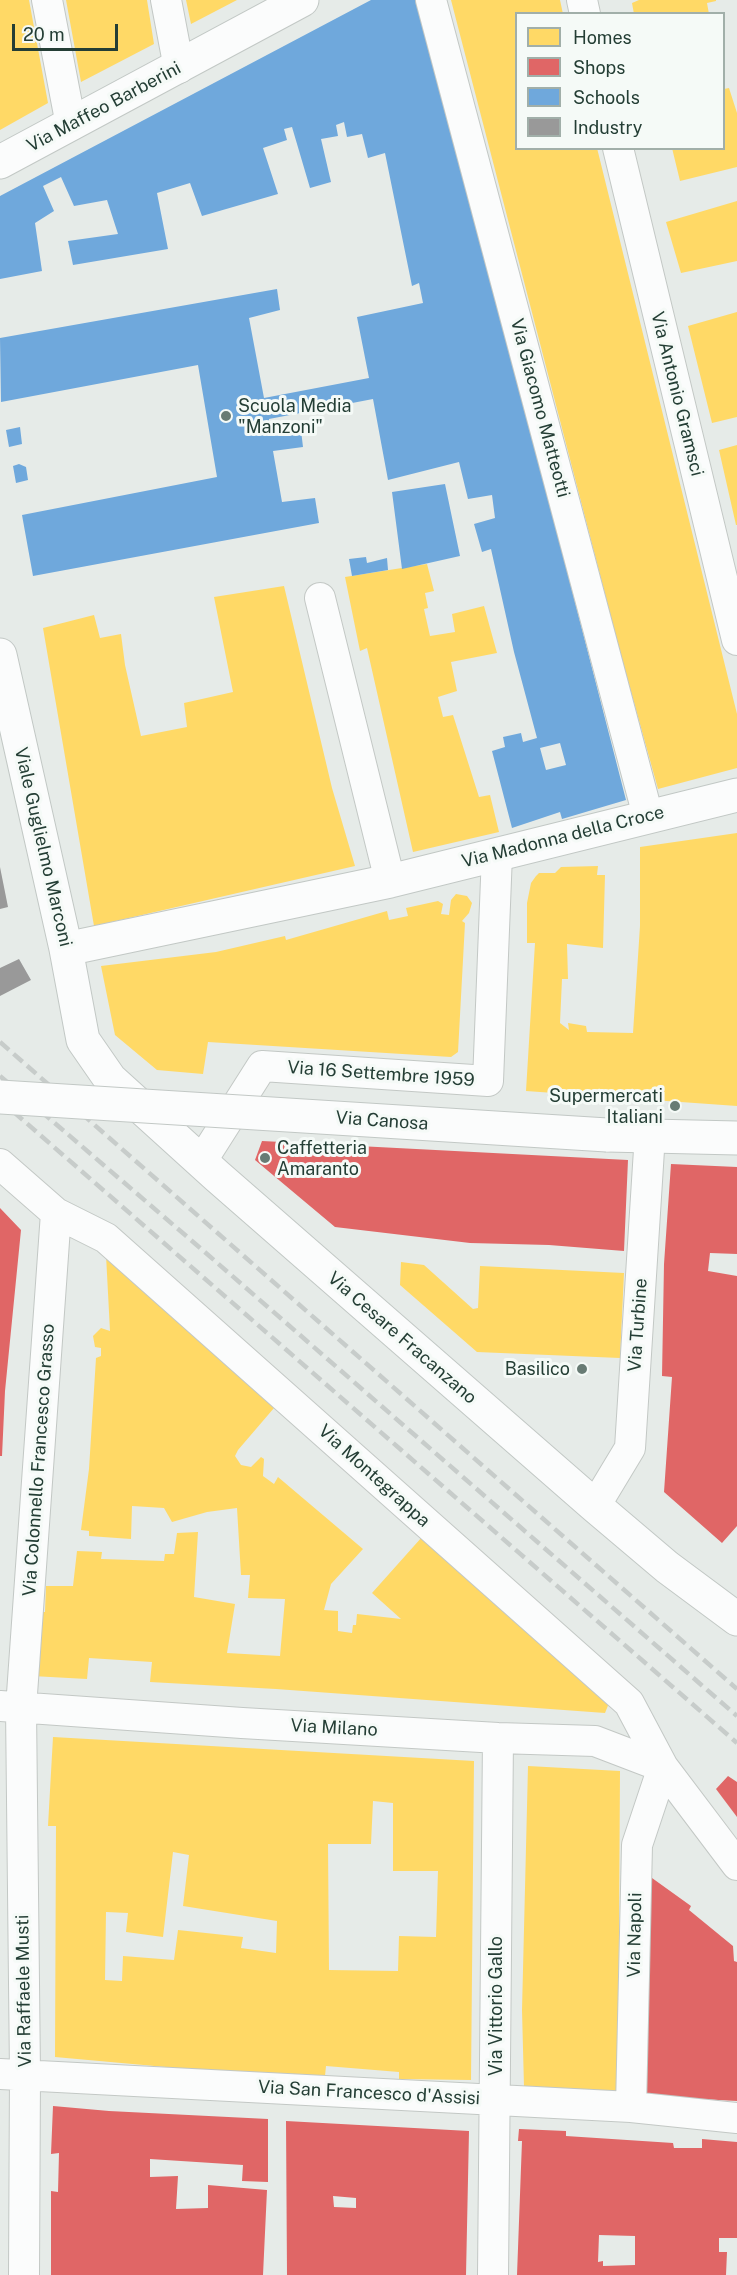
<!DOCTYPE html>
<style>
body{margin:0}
#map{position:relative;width:737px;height:2275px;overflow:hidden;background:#e6ebe8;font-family:"Public Sans",sans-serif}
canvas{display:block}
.legend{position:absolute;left:515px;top:12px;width:210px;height:138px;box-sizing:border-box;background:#f5faf7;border:2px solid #a1afa9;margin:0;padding:8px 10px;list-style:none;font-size:18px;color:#243e35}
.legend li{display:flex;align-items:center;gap:12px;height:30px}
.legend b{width:30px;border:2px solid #a1afa9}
.scale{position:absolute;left:12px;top:24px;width:106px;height:27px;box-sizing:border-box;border:3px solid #243e35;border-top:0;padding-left:8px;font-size:18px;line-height:21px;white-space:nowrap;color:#243e35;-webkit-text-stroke:4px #f5faf7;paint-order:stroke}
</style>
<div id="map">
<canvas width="737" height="2275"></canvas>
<ul class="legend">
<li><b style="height:16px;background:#ffd966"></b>Homes</li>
<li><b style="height:16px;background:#e06666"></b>Shops</li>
<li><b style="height:16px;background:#6fa8dc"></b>Schools</li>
<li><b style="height:16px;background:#999"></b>Industry</li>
</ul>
<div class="scale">20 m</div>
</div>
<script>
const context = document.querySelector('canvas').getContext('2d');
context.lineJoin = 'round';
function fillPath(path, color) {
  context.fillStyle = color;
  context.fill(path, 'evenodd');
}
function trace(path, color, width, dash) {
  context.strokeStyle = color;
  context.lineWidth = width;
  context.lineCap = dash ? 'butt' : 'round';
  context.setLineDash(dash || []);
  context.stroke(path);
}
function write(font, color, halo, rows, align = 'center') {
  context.font = font + ' "Public Sans",sans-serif';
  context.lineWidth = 6;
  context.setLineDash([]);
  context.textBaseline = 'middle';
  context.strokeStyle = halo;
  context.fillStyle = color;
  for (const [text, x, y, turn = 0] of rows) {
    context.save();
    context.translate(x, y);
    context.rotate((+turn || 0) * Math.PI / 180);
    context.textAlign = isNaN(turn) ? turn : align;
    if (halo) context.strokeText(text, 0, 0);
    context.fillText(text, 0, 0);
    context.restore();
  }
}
const homes = new Path2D(`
 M0,0H29L48,103L0,130Z
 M66,0H147L154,44L81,82Z
 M186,0H237L191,24Z
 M451,0H560L563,14H516V148H597L737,714V768L658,789L620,652Z
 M639,0H716V1L707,3L709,14H634L632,3Z
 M729,88L737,113V167L680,181L672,148H724V89Z
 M737,201V261L681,273L666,222Z
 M737,312V417L712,423L688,326Z
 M737,445V525H736L719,450Z
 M427,564L434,591L425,593L428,608L424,609L430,636L455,632L452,614L484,606L497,653L451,662L457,691L438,697L443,717L453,715L479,797L490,795L499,832L413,852L367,648L360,651L345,577Z
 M284,586L332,788L355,866L94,926L43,628L94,615L100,638L121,634L125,665L141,736L187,727L184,703L233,692L214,597Z
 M737,833V1106L526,1091L535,943H527V903L531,883L536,876L539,873H555L561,867L598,866L597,875H605L603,948L567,944L568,979H562L560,1023L569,1030L568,1023L586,1026L587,1032L633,1033L640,926V847Z
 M456,894L467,896L472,903L469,913L462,921L465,923L458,1052L451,1057L208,1042L203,1074L157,1070L115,1035L101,966L216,952L285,936L286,940L387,911L389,920L408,916L406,908L438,901L443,904L441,914L449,915L451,900Z
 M106,1255L241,1376L274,1408L238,1450L235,1456L241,1465L251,1467L261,1457L264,1459L263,1476L274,1484L278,1477L363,1549L331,1584L324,1610L338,1611V1631L352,1633L353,1625H356L357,1614L401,1619L372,1593L422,1537L609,1703L605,1713L276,1689L150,1682L152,1662L89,1658L87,1679L32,1676L35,1612H45L46,1586H73L77,1551L102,1552L101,1559L164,1561L165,1554H174L177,1533L198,1532L194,1597L235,1604L227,1653L280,1656L285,1599L248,1598L250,1575H241L237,1508L207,1512L172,1522L164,1508L132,1506L131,1539L89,1536V1531L81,1530L89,1469L96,1358L101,1356V1348L95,1347L93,1336L101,1328L110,1331Z
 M401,1262L424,1265L473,1309L478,1308L480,1266L624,1273L620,1358L477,1352L400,1285Z
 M53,1737L474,1761L471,2080L399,2079V2072L326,2066L325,2076L232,2073L55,2057L56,1826H48ZM373,1801L393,1803V1871H438L436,1937L399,1936L398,1971L329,1970L328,1844H371ZM173,1852L189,1855L183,1906L277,1921L276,1953L241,1948L243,1937L178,1930L174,1960L123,1956L122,1981L105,1980L106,1912L128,1913L126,1932L163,1937Z
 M528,1766L620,1771L618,2091L524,2087L522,2010Z`);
const shops = new Path2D(`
 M262,1141L628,1160L624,1251L549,1245L470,1243L335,1227L255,1160Z
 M671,1164L737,1167V1254L710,1253L708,1271L737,1276V1526L722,1543L664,1492L672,1377L662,1376L664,1264Z
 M0,1208L21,1230L5,1391L2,1456H0Z
 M728,1776L737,1782V1817L716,1789Z
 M652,1878L691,1906L689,1910L733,1946L734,1961L737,1962V2101L646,2096V1970Z
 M53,2106L109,2111L268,2119V2182L242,2181L243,2165L150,2159V2177L178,2176L176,2209L208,2208V2185L267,2190L263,2275H51V2191L58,2192L59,2153L51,2154Z
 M286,2121L469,2131L466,2275H287ZM333,2196L356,2198V2208L334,2207Z
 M519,2129L566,2131V2136L673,2143L674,2148H702V2139L737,2142V2238H719V2252H727L726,2275H517L522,2141H518ZM599,2235L635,2236V2265L603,2266V2261L598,2262Z`);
const schools = new Path2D(`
 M371,0H420L626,800L562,819L560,812L512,828L492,751L505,747L503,737L521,733L523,742L537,738L514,652L491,549L482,552L474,524L495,518L492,495L468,499L459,462L388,480L373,399L269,419V426L300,422L303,447L273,451L282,502L315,498L319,523L33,576L22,515L217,477L198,365L1,402L0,338L277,289L280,310L249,318L264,398L369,378L357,317L423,303L419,283L412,286L385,153L368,158L362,134L347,137L344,122L336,125L338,136L321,139L331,182L310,188L292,127L284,129L287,140L263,148L278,194L202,216L190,183L157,193L168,249L73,265L68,241L118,234L107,200L74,206L61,177L43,186L54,211L35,223L42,271L0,279V196ZM560,743L566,765L546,770L540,748Z
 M20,427L22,444L9,447L6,430Z
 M19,464L26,467L28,480L16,483L13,466Z
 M445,484L460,556L402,569L392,492Z
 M366,557L367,563L387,558L388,570L352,576L349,559Z`);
const industry = new Path2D(`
 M0,867L8,907L0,909Z
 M19,959L31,980L0,996V968Z`);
const street = new Path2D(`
 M47,0L71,125
 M166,0L179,68
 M431,0L648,816
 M582,0L585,14
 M618,148L737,640
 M320,598L390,881
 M201,1162L262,1066L488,1081L497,854
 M0,1164L56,1213L106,1238L629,1703L663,1767L737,1865
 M595,1506L630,1448L650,1134
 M0,1706L242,1723L498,1738L595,1741L663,1767
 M0,2074L631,2107L737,2118
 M631,2107L637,1845L663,1767
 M24,2275L25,2074L21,1708L56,1213
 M493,2275L498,1738`);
const secondary = new Path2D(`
 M0,162L302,0
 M0,655L66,949L83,1040L110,1079L217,1176L595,1506L667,1567L737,1619
 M66,949L390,881L737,795
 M607,1135L737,1138`);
const rail = new Path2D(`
 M0,1042L737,1689
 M0,1076L199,1247L737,1716
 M0,1100L737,1743`);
const secondaryBridge = new Path2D(`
 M0,1097L607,1135`);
const markers = [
 [226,416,6,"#687b74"],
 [675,1106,6,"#687b74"],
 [265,1158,6,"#687b74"],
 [582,1369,6,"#687b74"]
];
const streetNames = [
 ["Via Maffeo Barberini",104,107,-28],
 ["Via Antonio Gramsci",677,394,76],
 ["Via Giacomo Matteotti",540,408,75],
 ["Via Madonna della Croce",563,837,-14],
 ["Viale Guglielmo Marconi",43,847,77],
 ["Via 16 Settembre 1959",381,1074,4],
 ["Via Canosa",382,1121,4],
 ["Via Turbine",638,1325,-86],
 ["Via Cesare Fracanzano",402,1338,41],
 ["Via Colonnello Francesco Grasso",39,1460,-86],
 ["Via Montegrappa",374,1476,42],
 ["Via Milano",334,1728,3],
 ["Via Napoli",635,1935,-89],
 ["Via Raffaele Musti",24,1991,-91],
 ["Via Vittorio Gallo",496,2006,-90],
 ["Via San Francesco d'Assisi",369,2093,3]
];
const poiNames = [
 ["Scuola Media",238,406],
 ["\"Manzoni\"",238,427],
 ["Supermercati",663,1096,"right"],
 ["Italiani",663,1117,"right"],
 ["Caffetteria",277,1148],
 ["Amaranto",277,1169],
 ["Basilico",570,1369,"right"]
];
fillPath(homes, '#ffd966');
fillPath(shops, '#e06666');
fillPath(schools, '#6fa8dc');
fillPath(industry, '#999');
trace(street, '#c3c8c5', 32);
trace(secondary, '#c2c8c5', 35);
trace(street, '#fbfcfc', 30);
trace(secondary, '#fbfcfc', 33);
trace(rail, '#c7ccca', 4.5, [12, 6]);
trace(secondaryBridge, '#c2c8c5', 35, []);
trace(secondaryBridge, '#fbfcfc', 33);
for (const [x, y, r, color] of markers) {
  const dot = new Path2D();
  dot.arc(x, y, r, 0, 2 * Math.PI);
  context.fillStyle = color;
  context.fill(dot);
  trace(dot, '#f5faf7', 2);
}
write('18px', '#243e35', '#f5faf7', streetNames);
write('18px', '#243e35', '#f5faf7', poiNames, 'left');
</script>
